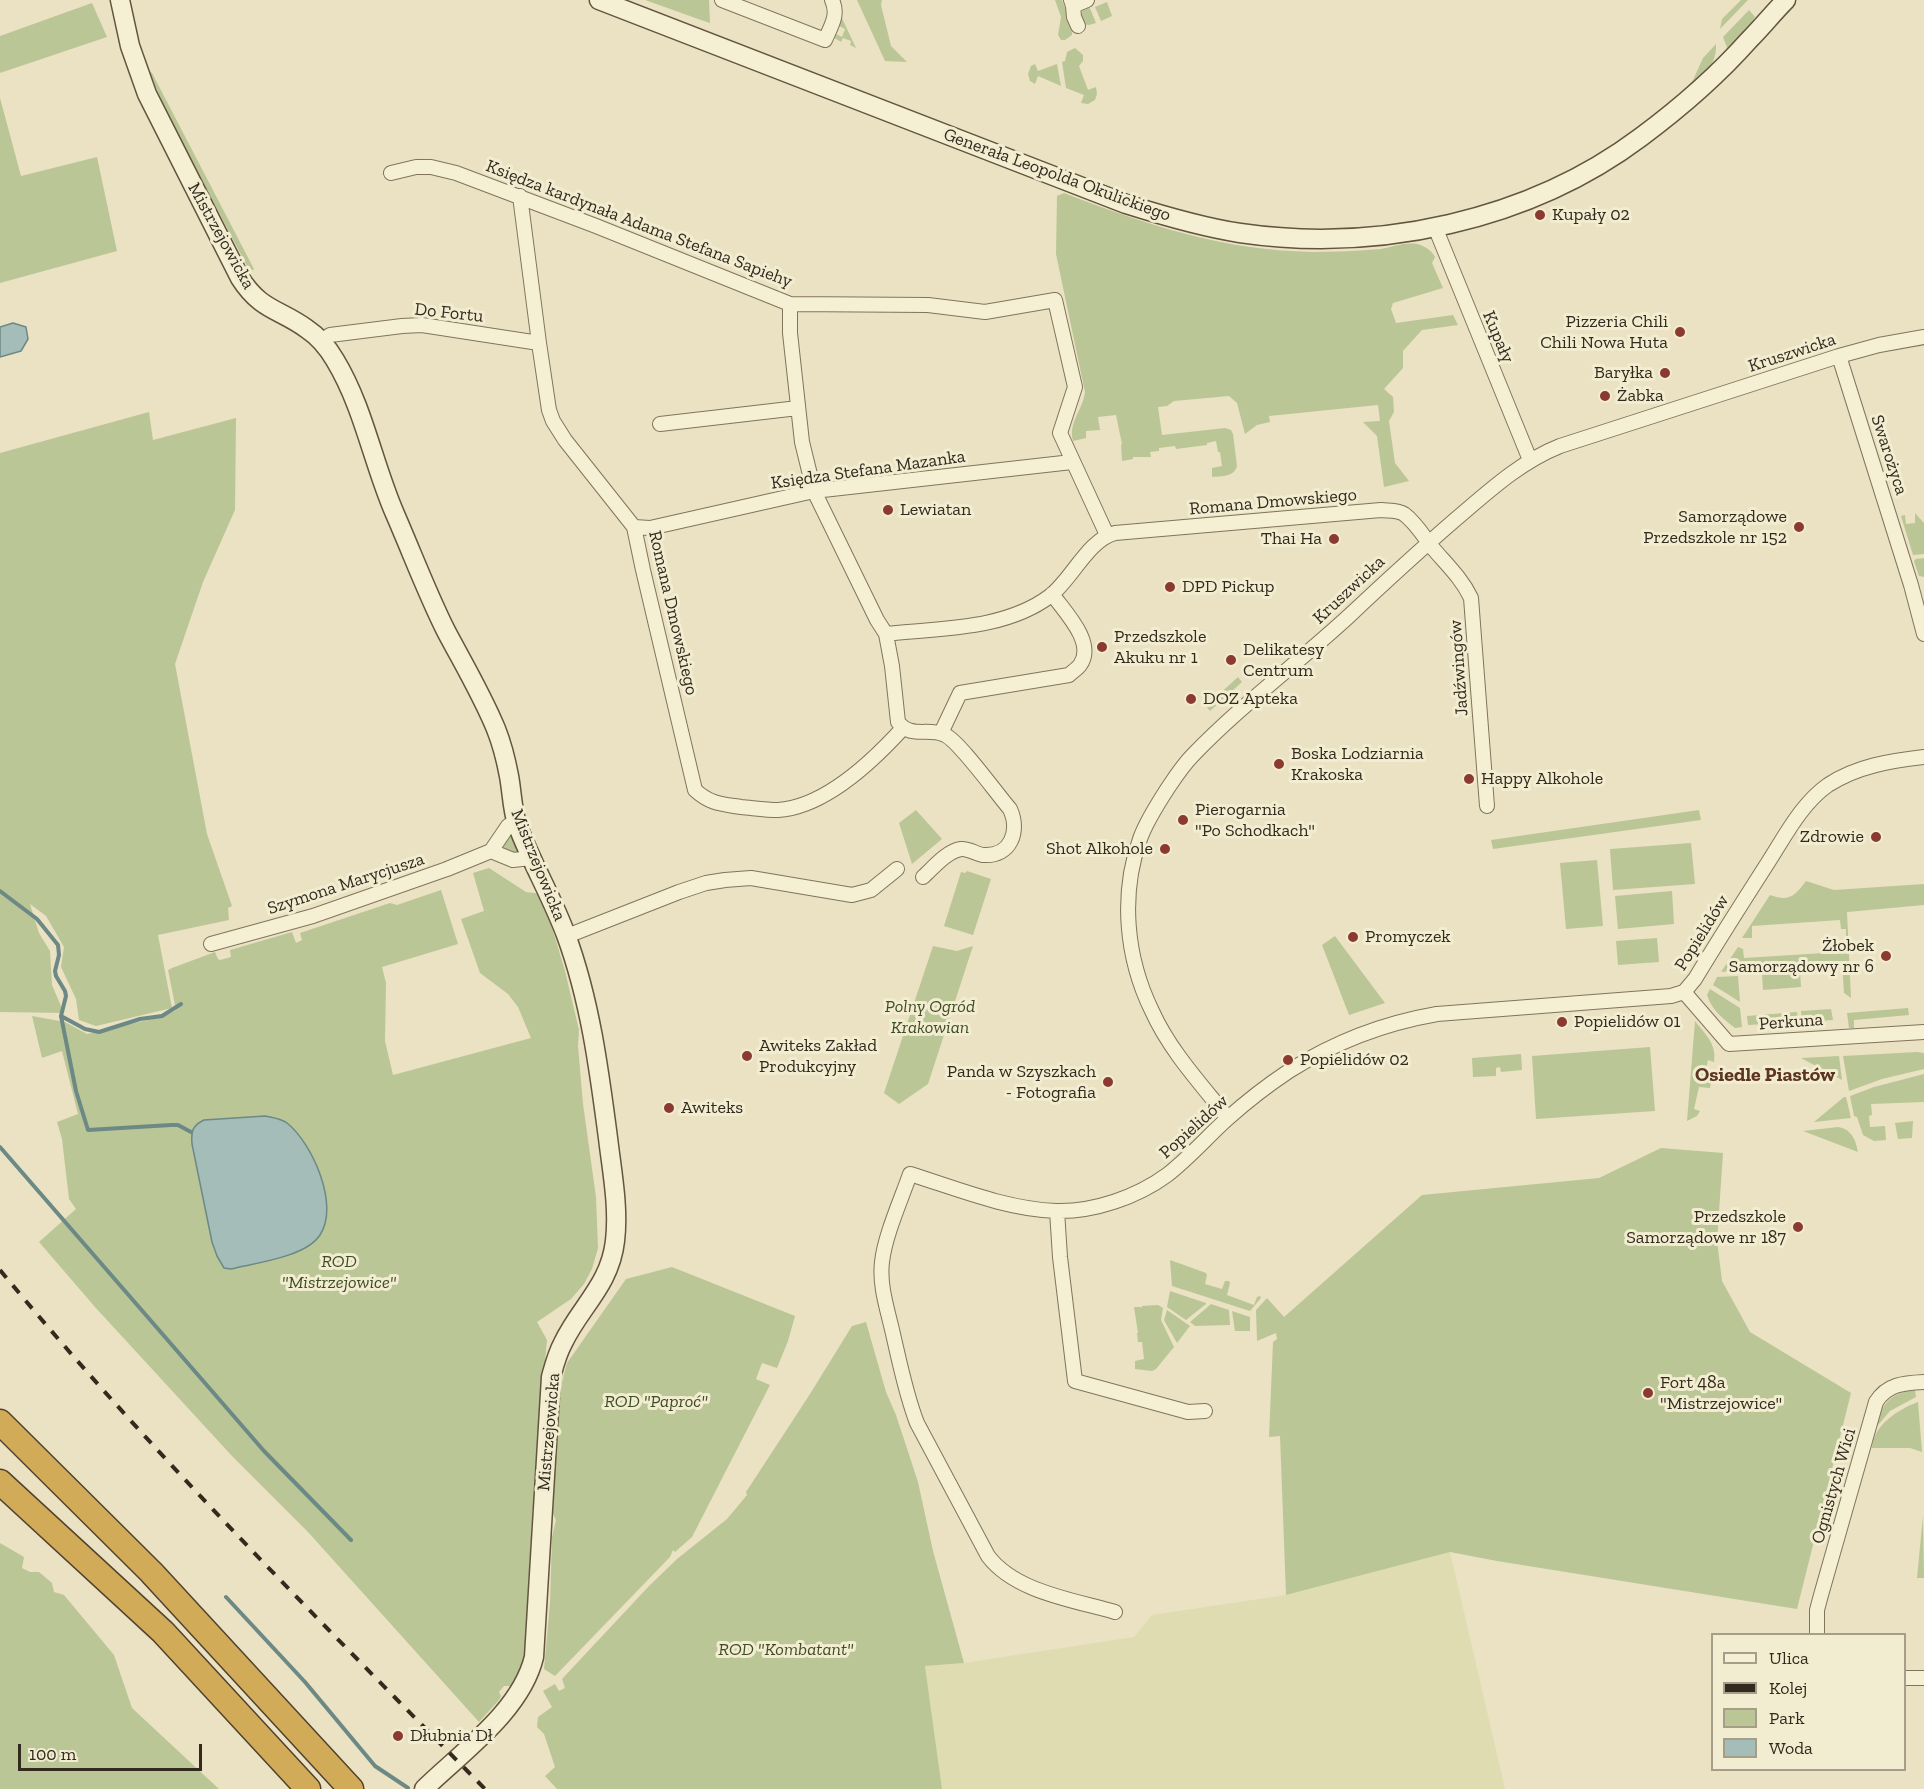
<!DOCTYPE html>
<meta charset="utf-8">
<style>
body{margin:0}
#map{position:relative;width:1924px;height:1789px;overflow:hidden;background:#eae2c2;font-family:"Zilla Slab",serif}
canvas{display:block}
.legend{position:absolute;left:1711px;top:1633px;width:195px;height:138px;box-sizing:border-box;background:#f2ecd1;border:2px solid #a69e89;margin:0;padding:8px 10px;list-style:none;font-size:18px;color:#332a1e}
.legend li{display:flex;align-items:center;gap:12px;height:30px}
.legend b{width:30px;border:2px solid #a69e89}
.scale{position:absolute;left:18px;top:1744px;width:184px;height:27px;box-sizing:border-box;border:3px solid #332a1e;border-top:0;padding-left:8px;font-size:18px;line-height:21px;white-space:nowrap;color:#332a1e;-webkit-text-stroke:4px #f2ecd1;paint-order:stroke}
</style>
<div id="map">
<canvas width="1924" height="1789"></canvas>
<ul class="legend">
<li><b style="height:8px;background:#f5efd4"></b>Ulica</li>
<li><b style="height:8px;background:#332a1e"></b>Kolej</li>
<li><b style="height:16px;background:#bbc697"></b>Park</li>
<li><b style="height:16px;background:#a4bdb8"></b>Woda</li>
</ul>
<div class="scale">100 m</div>
</div>
<script>
const context = document.querySelector('canvas').getContext('2d');
context.lineJoin = 'round';
function fillPath(path, color) {
  context.fillStyle = color;
  context.fill(path, 'evenodd');
}
function trace(path, color, width, dash) {
  context.strokeStyle = color;
  context.lineWidth = width;
  context.lineCap = dash ? 'butt' : 'round';
  context.setLineDash(dash || []);
  context.stroke(path);
}
function write(font, color, halo, rows, align = 'center') {
  context.font = font + ' "Zilla Slab",serif';
  context.lineWidth = 6;
  context.setLineDash([]);
  context.textBaseline = 'middle';
  context.strokeStyle = halo;
  context.fillStyle = color;
  for (const [text, x, y, turn = 0] of rows) {
    context.save();
    context.translate(x, y);
    context.rotate((+turn || 0) * Math.PI / 180);
    context.textAlign = isNaN(turn) ? turn : align;
    if (halo) context.strokeText(text, 0, 0);
    context.fillText(text, 0, 0);
    context.restore();
  }
}
const farmland = new Path2D(`
 M1450,1552L1505,1789H942L925,1666L964,1663L1134,1637L1152,1615L1286,1595Z`);
const green = new Path2D(`
 M645,0H709L710,23L701,20Z
 M857,0H882L881,5L891,46L907,62L885,61Z
 M1055,0H1062L1072,26V35L1065,40H1061L1058,35L1061,17Z
 M1741,0H1748L1720,29L1722,19Z
 M1107,2L1112,16L1101,21L1095,7Z
 M92,3L107,37L0,73V36Z
 M1089,6L1096,23L1089,25L1082,24L1079,17L1084,8Z
 M1749,10L1755,17L1744,36L1728,50L1723,37Z
 M841,16L856,48L850,45L851,41L843,38L841,42L833,37L834,33L842,37L845,29L837,25Z
 M1716,44C1717,69 1699,78 1682,93L1693,80L1703,58Z
 M1075,48L1083,55V61L1079,66L1088,90L1096,87L1097,94L1095,100L1088,104L1081,103L1084,95L1066,88L1062,62L1065,61L1067,52Z
 M1035,64L1038,71L1057,64L1061,86L1038,76L1035,84L1030,81L1028,74L1031,66Z
 M147,68L152,73L254,269L250,272L171,121Z
 M0,98L21,176L97,157L117,251L0,283Z
 M1064,193C1148,225 1221,250 1312,252C1335,252 1358,251 1381,249C1391,247 1406,242 1417,244C1425,246 1431,250 1435,257L1432,263L1443,288L1393,303L1391,309L1396,323L1453,315L1458,325L1422,330L1403,351V368L1384,389L1393,397L1394,412L1389,421L1395,463L1409,481L1384,487L1377,436L1363,422L1380,421L1378,405L1269,416L1270,422L1257,425L1245,434L1237,403L1229,396L1174,401L1167,406L1158,407L1162,435L1225,428L1231,430L1233,434L1237,466C1234,477 1222,476 1212,477V468L1222,466L1220,452H1218L1216,441L1207,443V445L1176,449L1175,446L1159,448V451L1150,452L1151,457H1133V459L1122,461L1121,445L1122,444L1116,415L1098,417L1100,430L1086,431V438L1073,441C1068,422 1083,410 1085,392L1056,254L1057,196Z
 M149,412L153,440L236,418L235,510L203,582L175,664L207,834L232,906L228,908L229,920L158,935L172,1008L96,1026L79,1020L76,999L61,967L64,947L46,916L30,904L39,933L50,951L52,985L64,1013L0,1012V453Z
 M1915,513L1924,523V554L1913,555L1901,516L1905,515L1906,524L1915,523Z
 M1924,558V577L1919,576L1914,561L1916,559Z
 M1238,677L1242,682L1210,711L1206,706Z
 M916,810L942,839L912,864L899,823Z
 M1699,810L1701,820L1493,849L1491,840Z
 M510,833H513L519,852L515,855L502,849L501,845Z
 M1691,843L1695,884L1613,890L1610,849Z
 M1597,860L1603,926L1566,929L1560,863Z
 M489,868L526,892L542,894L565,971L579,1030L578,1046L583,1104L596,1197L598,1248L592,1269L584,1284L571,1299L537,1322L547,1340L535,1470L524,1660L512,1686H504L499,1692L501,1696L499,1700L479,1722L308,1532L232,1456L95,1307L39,1242L76,1209L69,1199L62,1139L57,1122L78,1114L62,1051L42,1058L32,1016L65,1022L87,1034L165,1016L176,1010L168,970L172,968L215,952L218,959L220,960L231,957L230,950L292,932L296,943L302,940L300,933L390,903L397,905L441,890L458,944L382,967L386,983L385,1041L393,1075L531,1038L518,1007L508,994L480,973L461,919L484,911L473,873Z
 M967,871L991,879L973,935L944,926L961,872L965,873Z
 M1806,881L1834,890L1924,884V905L1847,912L1851,998L1844,993L1842,961L1721,972L1738,947L1743,949L1744,958L1840,952V942L1846,941V929H1841L1840,920L1752,926V938H1742L1770,895C1789,902 1795,896 1806,881Z
 M1672,891L1674,924L1618,929L1615,896Z
 M1335,936L1385,1003L1349,1015L1322,945Z
 M1657,938L1659,962L1618,965L1616,941Z
 M933,946L957,951L973,946L928,1084L899,1104L884,1093Z
 M1800,971L1801,987L1763,990L1762,974Z
 M1738,976L1740,1002L1713,985L1717,977Z
 M1710,989L1740,1008L1742,1027L1735,1028C1723,1019 1711,1009 1707,995Z
 M1908,1008L1909,1015L1854,1020V1028H1849L1847,1013Z
 M1831,1009L1833,1020L1802,1022L1801,1011Z
 M1797,1012L1798,1022L1748,1025L1747,1016Z
 M1695,1021C1705,1034 1717,1044 1714,1062L1708,1060L1705,1074L1712,1076L1710,1088L1699,1087L1694,1109L1700,1111L1697,1116L1687,1121Z
 M1650,1047L1655,1111L1536,1119L1532,1056Z
 M1917,1052L1924,1053V1069L1882,1079L1849,1091L1843,1056Z
 M1521,1054L1522,1070L1501,1072L1500,1067L1496,1068V1076L1473,1077L1472,1058Z
 M1839,1056L1842,1080L1801,1058Z
 M1924,1074V1102L1871,1104L1872,1115L1869,1116L1870,1127L1885,1126L1886,1140L1874,1141L1863,1135L1857,1117L1854,1116L1850,1096L1874,1087Z
 M1844,1097H1846L1851,1118L1814,1122Z
 M1913,1121L1912,1138L1898,1139L1895,1123Z
 M1838,1127C1852,1129 1856,1141 1858,1152L1803,1131Z
 M1661,1148L1723,1153L1717,1241L1722,1281L1750,1332L1851,1393L1797,1609L1497,1561L1450,1552L1286,1595L1280,1436L1269,1437L1273,1342L1277,1339L1276,1333L1257,1341L1256,1310L1267,1298L1284,1317L1422,1195L1599,1178Z
 M1170,1260L1206,1273L1207,1275L1205,1284L1222,1289L1225,1281H1229L1230,1283L1227,1295L1254,1305L1257,1297L1260,1296L1261,1298L1250,1311L1172,1286Z
 M672,1267L795,1316L788,1341L777,1368L762,1363L756,1379L770,1385L692,1537L675,1552L673,1550L670,1557L555,1676L544,1669L550,1603L552,1537L556,1520L553,1514C556,1467 553,1408 567,1363L626,1279Z
 M1170,1291L1206,1303V1304L1186,1320L1167,1307Z
 M1211,1304L1229,1310L1230,1325L1195,1326L1190,1322Z
 M1158,1305L1163,1308L1161,1320L1174,1347L1156,1369L1152,1371L1135,1369V1361L1144,1359L1142,1342H1138L1137,1333H1138L1134,1307H1141L1142,1308V1306Z
 M1167,1310L1190,1326L1177,1343L1164,1320Z
 M1232,1311L1250,1317V1331H1235Z
 M866,1322L886,1392L896,1415L918,1482L933,1551L964,1663L925,1666L942,1789H557L545,1776L555,1767L544,1734L537,1727L538,1717L552,1707L543,1691L555,1684L559,1691L565,1688L562,1679L649,1586L677,1559L727,1519L747,1495L746,1492L810,1394L852,1326Z
 M1915,1390L1916,1397L1890,1411L1873,1431C1881,1406 1888,1393 1915,1390Z
 M1918,1402L1922,1452L1910,1448H1872C1873,1425 1899,1409 1918,1402Z
 M1923,1516L1924,1578H1917Z
 M0,1543L24,1557L22,1568L30,1572H39L52,1583L54,1592L64,1595L114,1655L132,1708L219,1789H0Z`);
const water = new Path2D(`
 M13,323L26,327L28,339L21,351L0,357V327Z
 M265,1116C273,1118 280,1118 287,1123C312,1143 340,1205 320,1235C306,1257 255,1263 231,1269L224,1268L217,1256L212,1242L192,1144C191,1131 192,1126 204,1120Z`);
const stream = new Path2D(`
 M0,891L37,919L58,945L59,955L55,971L56,976L65,991L66,996L61,1016L76,1091L88,1130L171,1125H178L191,1132
 M61,1016L85,1029L99,1032L140,1019L162,1016L181,1004
 M0,1147L264,1451L351,1540
 M226,1597L305,1682L375,1766L408,1788`);
const street = new Path2D(`
 M722,0L825,40C831,26 839,15 832,0
 M1071,0L1073,6L1087,0
 M1073,6L1074,17L1078,26
 M391,173L416,167H431L456,173L596,226L790,304L928,305L985,312L1055,300L1075,387L1060,433L1107,535
 M520,196L539,343L549,410L553,421L565,440L634,527L643,570L695,790C710,804 722,804 741,807C753,808 766,810 778,810C825,807 873,761 903,728
 M1435,227L1530,460
 M790,304V333L802,442L814,491L877,620L886,634L892,666L898,722C911,739 928,727 945,735C959,741 997,794 1010,809C1020,831 1011,857 983,855C976,854 968,848 961,849C947,851 933,868 923,877
 M321,341L330,335L402,326L422,325L539,343
 M1839,356L1911,585L1924,634
 M660,424L798,408
 M634,527L650,528L814,491L1072,462
 M886,634C940,628 1005,630 1050,596C1072,579 1088,540 1115,533L1381,510C1388,511 1398,510 1404,514C1415,522 1423,535 1431,546C1445,563 1461,577 1471,598L1487,806
 M941,733L960,693L1069,675C1072,672 1077,669 1080,665C1096,643 1065,612 1052,594
 M491,851L513,860L531,858
 M567,936L679,892L706,883L725,880L751,878L852,895L871,890L897,869
 M211,944L313,916L447,869L491,851L508,826L516,821
 M1684,992L1729,1044L1924,1032
 M1228,1118C1201,1084 1170,1051 1152,1011C1126,958 1120,895 1140,839C1146,822 1156,807 1166,791C1174,779 1182,766 1193,755C1241,705 1298,663 1349,616C1384,583 1420,550 1456,519C1489,491 1520,462 1560,446L1839,356L1879,345L1924,337
 M1057,1211L1060,1257L1075,1381L1188,1412L1205,1411
 M1115,1612C1074,1600 1015,1592 988,1556L917,1423C906,1395 900,1364 893,1334C888,1311 879,1286 882,1262C885,1235 901,1200 910,1174C958,1189 1006,1209 1056,1211C1094,1212 1137,1197 1167,1175C1189,1158 1207,1137 1227,1119C1246,1102 1268,1085 1289,1071C1333,1043 1385,1023 1437,1014L1671,996L1684,992L1695,979C1719,939 1744,900 1769,861C1785,836 1802,803 1828,785C1857,766 1890,761 1924,757
 M1817,1634V1610L1821,1595L1876,1402C1887,1384 1904,1383 1924,1382
 M1904,1678H1924`);
const secondary = new Path2D(`
 M120,0L130,46L147,94L240,278C261,311 280,309 307,329C319,337 328,348 335,360C364,408 373,464 395,514C412,553 427,593 446,631C463,663 482,695 496,729C502,744 506,760 509,776C512,792 512,808 517,824C531,862 552,897 566,935C590,1000 599,1069 608,1138C612,1172 619,1207 615,1241C610,1285 580,1307 563,1343C557,1354 554,1366 551,1377L534,1657C521,1711 462,1752 424,1789
 M599,0L1126,204C1164,216 1201,227 1240,233C1377,253 1529,221 1641,137C1680,108 1717,76 1749,40C1762,27 1773,13 1786,0`);
const highway = new Path2D(`
 M0,1422L151,1572L351,1789
 M0,1482L163,1632L308,1789`);
const rail = new Path2D(`
 M0,1270C151,1453 319,1620 485,1789`);
const markers = [
 [1540,215,6,"#8b3a30"],
 [1680,332,6,"#8b3a30"],
 [1665,373,6,"#8b3a30"],
 [1605,396,6,"#8b3a30"],
 [888,510,6,"#8b3a30"],
 [1799,527,6,"#8b3a30"],
 [1334,539,6,"#8b3a30"],
 [1170,587,6,"#8b3a30"],
 [1102,647,6,"#8b3a30"],
 [1231,660,6,"#8b3a30"],
 [1191,699,6,"#8b3a30"],
 [1279,764,6,"#8b3a30"],
 [1469,779,6,"#8b3a30"],
 [1183,820,6,"#8b3a30"],
 [1876,837,6,"#8b3a30"],
 [1165,849,6,"#8b3a30"],
 [1353,937,6,"#8b3a30"],
 [1886,956,6,"#8b3a30"],
 [1562,1022,6,"#8b3a30"],
 [747,1056,6,"#8b3a30"],
 [1288,1060,6,"#8b3a30"],
 [1108,1082,6,"#8b3a30"],
 [669,1108,6,"#8b3a30"],
 [1798,1227,6,"#8b3a30"],
 [1648,1393,6,"#8b3a30"],
 [398,1736,6,"#8b3a30"]
];
const streetNames = [
 ["Generała Leopolda Okulickiego",1057,175,20],
 ["Księdza kardynała Adama Stefana Sapiehy",639,224,21],
 ["Mistrzejowicka",221,236,61],
 ["Do Fortu",449,313,6],
 ["Kupały",1498,337,67],
 ["Kruszwicka",1792,353,-18],
 ["Swarożyca",1889,455,72],
 ["Księdza Stefana Mazanka",868,470,-8],
 ["Romana Dmowskiego",1273,502,-5],
 ["Kruszwicka",1349,590,-43],
 ["Romana Dmowskiego",673,613,77],
 ["Jadźwingów",1459,668,-94],
 ["Mistrzejowicka",538,865,68],
 ["Szymona Marycjusza",346,884,-18],
 ["Popielidów",1702,933,-58],
 ["Perkuna",1791,1022,-4],
 ["Popielidów",1194,1127,-42],
 ["Mistrzejowicka",549,1432,-85],
 ["Ognistych Wici",1834,1486,-74]
];
const poiNames = [
 ["Kupały 02",1552,215],
 ["Pizzeria Chili",1668,322,"right"],
 ["Chili Nowa Huta",1668,343,"right"],
 ["Baryłka",1653,373,"right"],
 ["Żabka",1617,396],
 ["Lewiatan",900,510],
 ["Samorządowe",1787,517,"right"],
 ["Przedszkole nr 152",1787,538,"right"],
 ["Thai Ha",1322,539,"right"],
 ["DPD Pickup",1182,587],
 ["Przedszkole",1114,637],
 ["Akuku nr 1",1114,658],
 ["Delikatesy",1243,650],
 ["Centrum",1243,671],
 ["DOZ Apteka",1203,699],
 ["Boska Lodziarnia",1291,754],
 ["Krakoska",1291,775],
 ["Happy Alkohole",1481,779],
 ["Pierogarnia",1195,810],
 ["\"Po Schodkach\"",1195,831],
 ["Zdrowie",1864,837,"right"],
 ["Shot Alkohole",1153,849,"right"],
 ["Promyczek",1365,937],
 ["Żłobek",1874,946,"right"],
 ["Samorządowy nr 6",1874,967,"right"],
 ["Popielidów 01",1574,1022],
 ["Awiteks Zakład",759,1046],
 ["Produkcyjny",759,1067],
 ["Popielidów 02",1300,1060],
 ["Panda w Szyszkach",1096,1072,"right"],
 ["- Fotografia",1096,1093,"right"],
 ["Awiteks",681,1108],
 ["Przedszkole",1786,1217,"right"],
 ["Samorządowe nr 187",1786,1238,"right"],
 ["Fort 48a",1660,1383],
 ["\"Mistrzejowice\"",1660,1404],
 ["Dłubnia Dł",410,1736]
];
const parkNames = [
 ["Polny Ogród",930,1007],
 ["Krakowian",930,1028],
 ["ROD",339,1262],
 ["\"Mistrzejowice\"",339,1283],
 ["ROD \"Paproć\"",656,1402],
 ["ROD \"Kombatant\"",786,1650]
];
const neighbourhoodNames = [
 ["Osiedle Piastów",1765,1075]
];
fillPath(farmland, '#dedcb0');
fillPath(green, '#bbc697');
fillPath(water, '#a4bdb8');
trace(water, '#6c8986', 1.5);
trace(stream, '#6c8986', 4);
trace(street, '#82745b', 16);
trace(secondary, '#63553e', 21);
trace(highway, '#50422f', 27);
trace(street, '#f5efd4', 14);
trace(secondary, '#f5efd4', 18);
trace(highway, '#d2ab59', 24);
trace(rail, '#332a1e', 4, [10, 10]);
for (const [x, y, r, color] of markers) {
  const dot = new Path2D();
  dot.arc(x, y, r, 0, 2 * Math.PI);
  context.fillStyle = color;
  context.fill(dot);
  trace(dot, '#f2ecd1', 2);
}
write('18px', '#332a1e', '#f2ecd1', streetNames);
write('18px', '#332a1e', '#f2ecd1', poiNames, 'left');
write('italic 18px', '#3f4d26', '#f2ecd1', parkNames);
write('bold 20px', '#5c3421', '#f2ecd1', neighbourhoodNames);
</script>
